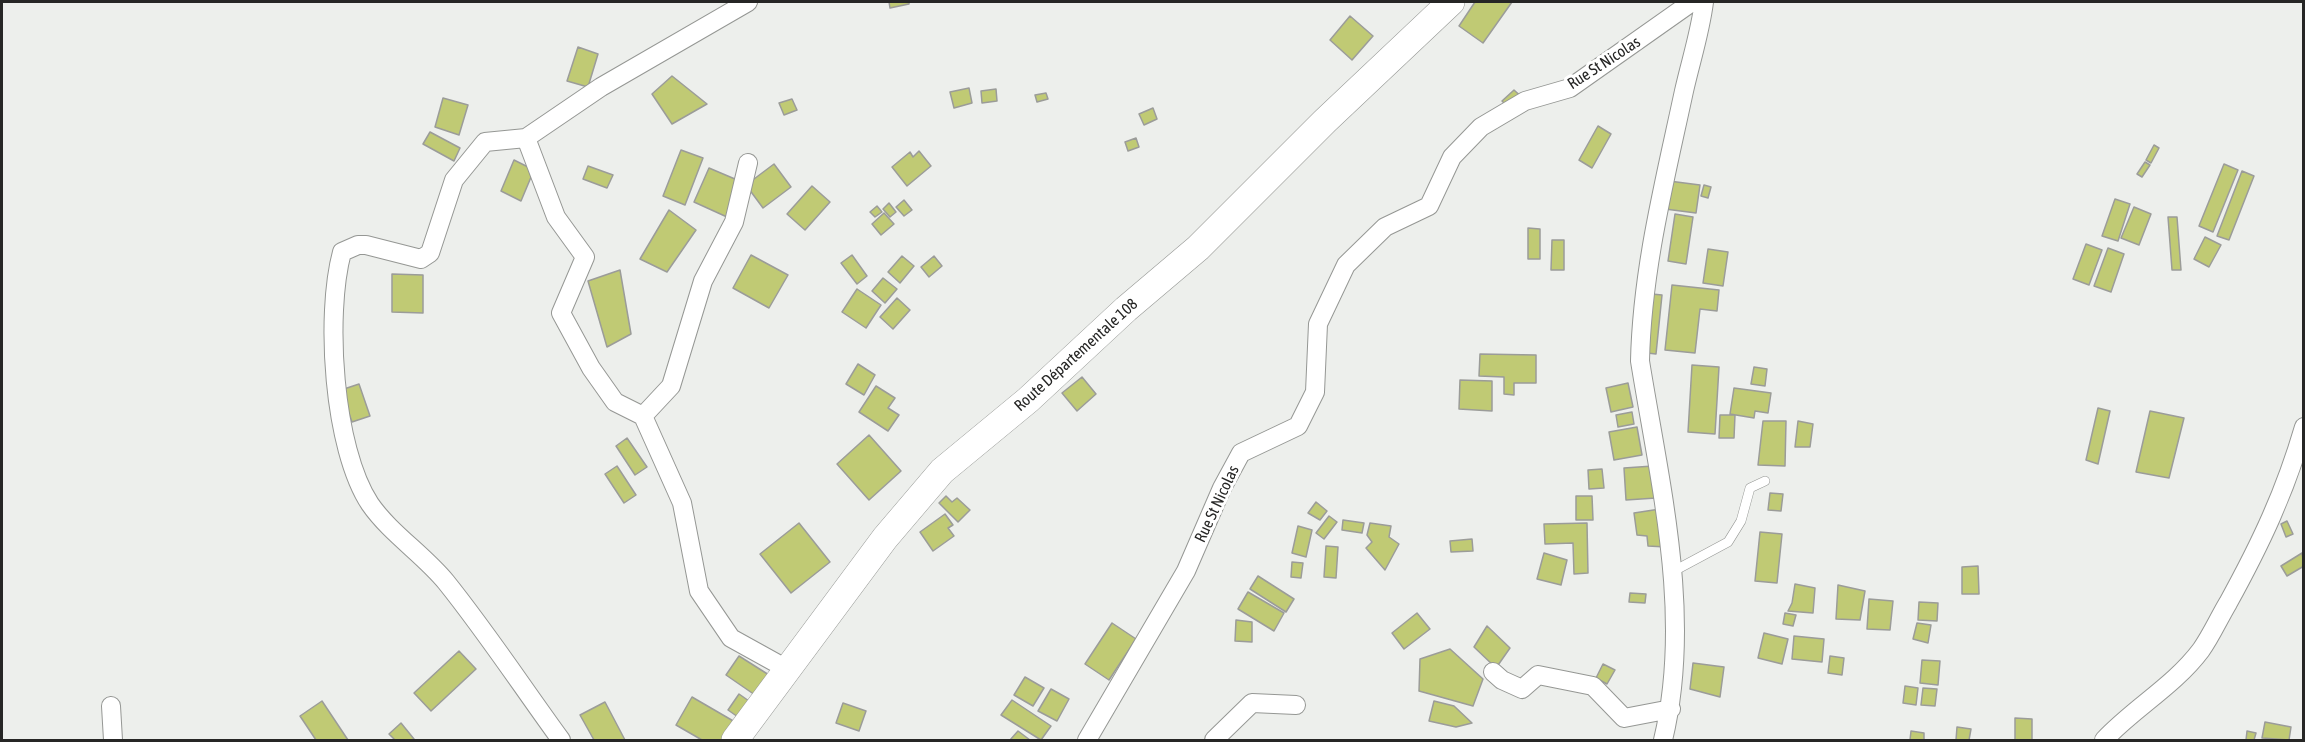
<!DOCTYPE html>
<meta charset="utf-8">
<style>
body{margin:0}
#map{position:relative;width:2305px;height:742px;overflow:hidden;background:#edefec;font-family:"Asap Condensed",sans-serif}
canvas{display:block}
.frame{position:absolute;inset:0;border:3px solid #262625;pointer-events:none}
</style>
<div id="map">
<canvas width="2305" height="742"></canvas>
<div class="frame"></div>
</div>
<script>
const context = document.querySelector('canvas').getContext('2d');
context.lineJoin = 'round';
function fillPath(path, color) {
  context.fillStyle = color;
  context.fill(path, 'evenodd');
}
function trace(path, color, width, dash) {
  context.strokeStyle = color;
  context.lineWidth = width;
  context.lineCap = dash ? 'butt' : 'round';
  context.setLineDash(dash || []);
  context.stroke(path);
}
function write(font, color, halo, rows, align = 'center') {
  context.font = font + ' "Asap Condensed",sans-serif';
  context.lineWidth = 6;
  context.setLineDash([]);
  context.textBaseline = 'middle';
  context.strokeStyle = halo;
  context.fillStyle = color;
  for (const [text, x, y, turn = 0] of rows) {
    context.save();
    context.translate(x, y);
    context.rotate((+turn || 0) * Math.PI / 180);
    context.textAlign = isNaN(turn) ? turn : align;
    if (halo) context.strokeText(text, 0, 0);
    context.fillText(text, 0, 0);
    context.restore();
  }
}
const building = new Path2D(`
 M889,2H909V4L890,8Z
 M1475,2H1512L1483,43L1459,26Z
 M1350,16L1373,36L1352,60L1330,40Z
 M578,47L598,54L588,87L567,81Z
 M672,76L707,104L672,124L652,94Z
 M969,88L972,103L954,108L950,92Z
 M996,89L997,101L982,103L981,91Z
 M1514,90L1525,100L1513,112L1502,101Z
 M1046,93L1048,99L1037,102L1035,95Z
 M443,98L468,105L459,135L435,127Z
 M792,99L797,110L784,115L779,103Z
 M1153,108L1157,119L1144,125L1139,114Z
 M1598,126L1611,134L1592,168L1579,160Z
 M430,132L460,148L454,161L423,144Z
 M1136,138L1139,147L1128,151L1125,142Z
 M2154,145L2159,148L2151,163L2146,160Z
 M681,150L703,158L685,205L663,196Z
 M919,151L931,166L907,186L892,167L910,152L913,157Z
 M514,160L534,170L521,201L501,191Z
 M2145,162L2150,165L2142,177L2137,174Z
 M774,164L791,187L763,208L746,185Z
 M2224,164L2238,170L2213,232L2199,226Z
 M588,166L613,175L607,188L583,179Z
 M709,168L742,182L727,217L694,202Z
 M2242,171L2254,176L2229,240L2217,236Z
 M1669,181L1700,185L1696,213L1665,209Z
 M1704,185L1711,187L1708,198L1701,196Z
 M812,186L830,202L805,230L787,214Z
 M2115,199L2130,204L2118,241L2102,236Z
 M904,200L912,210L904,216L896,207Z
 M889,203L896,212L890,217L883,209Z
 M877,206L882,212L875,217L870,212Z
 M2134,207L2151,214L2139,245L2121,238Z
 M669,210L696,230L667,272L640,259Z
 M884,213L894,224L881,235L872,224Z
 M1675,214L1693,217L1686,264L1668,261Z
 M2168,217H2177L2181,270H2172Z
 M1528,228L1540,229V259H1528Z
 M2205,237L2221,245L2209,267L2194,259Z
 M1552,240H1564V270H1551Z
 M2086,244L2102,250L2089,285L2073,279Z
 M2108,248L2124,254L2111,292L2094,286Z
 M1708,249L1728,252L1723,286L1703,283Z
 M751,255L788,275L769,308L733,288Z
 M852,255L867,276L857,284L841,263Z
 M902,256L914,266L900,283L888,272Z
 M934,256L942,266L929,277L921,267Z
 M620,270L631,334L607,347L588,281Z
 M392,274L423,275V313L392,312Z
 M883,278L897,289L885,303L872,291Z
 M1672,285L1719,290L1717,311L1700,309L1695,353L1665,350Z
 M857,289L881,305L866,328L842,312Z
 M1652,294L1662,295L1656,354L1647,353Z
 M897,298L910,310L893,329L880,317Z
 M1480,354L1536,355V383H1514V395L1504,394V377L1479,376Z
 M858,364L875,375L864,395L846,384Z
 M1692,365L1719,367L1715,434L1688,432Z
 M1754,367L1767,369L1765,386L1751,384Z
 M1082,377L1096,394L1077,411L1062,393Z
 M1460,380L1492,381V411L1459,409Z
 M1628,383L1633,407L1611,412L1606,388Z
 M359,384L370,416L352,422L341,390Z
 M876,386L895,398L888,408L899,415L888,431L859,412Z
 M1734,388L1771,393L1768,413L1755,411L1754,418L1730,414Z
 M2098,408L2110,411L2098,464L2086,460Z
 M2150,411L2184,418L2169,478L2136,472Z
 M1632,412L1634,424L1618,427L1616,415Z
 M1720,415H1735L1734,438H1719Z
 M1763,421H1786L1785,466L1758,465Z
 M1798,421L1813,424L1810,447H1795Z
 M1637,427L1642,455L1614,460L1609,432Z
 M869,435L901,471L869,500L837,464Z
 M627,438L647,467L635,475L616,446Z
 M617,466L636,495L624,503L605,474Z
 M1653,466L1656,498L1626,500L1624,468Z
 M1602,469L1604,488L1589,489L1588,470Z
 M1770,493L1783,494L1781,511L1768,510Z
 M946,496L952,502L957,498L970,510L958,522L939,503Z
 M1576,496H1592L1593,520H1576Z
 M1316,502L1327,511L1320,520L1308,513Z
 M1660,509L1666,547L1648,546L1647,536L1637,535L1634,513Z
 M945,514L953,525L948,528L954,536L933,551L920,532Z
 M1329,516L1337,522L1324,539L1316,533Z
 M1343,520L1364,523L1362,533L1342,530Z
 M2287,521L2293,534L2286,537L2281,524Z
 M799,523L830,562L791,593L760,554Z
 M1370,523L1391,526L1389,537L1399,544L1385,570L1366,548L1372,542L1367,535Z
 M1587,523L1588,573L1574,574L1573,543L1545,544L1544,524Z
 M1298,526L1312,530L1306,557L1292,553Z
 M1760,532L1782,534L1777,583L1755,581Z
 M1472,539L1473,551L1451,552L1450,541Z
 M1326,546L1338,547L1336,578L1324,577Z
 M1544,553L1567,560L1561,585L1537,579Z
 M2302,553L2304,566L2287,576L2281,566Z
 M1292,562L1303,563L1301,578L1291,577Z
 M1978,566L1979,594H1962V567Z
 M1258,576L1294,599L1286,612L1250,589Z
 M1795,584L1815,588L1813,613L1788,611L1792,603Z
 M1838,585L1865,591L1860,620L1836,619Z
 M1248,592L1284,613L1274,631L1238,609Z
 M1630,593L1646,594L1645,603L1629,602Z
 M1869,599L1893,601L1890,630L1867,629Z
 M1919,602L1938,603L1937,621L1918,620Z
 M1417,613L1430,629L1404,649L1392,633Z
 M1785,613L1796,615L1793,626L1783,624Z
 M1236,620L1252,622V642L1235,641Z
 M1112,623L1136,639L1109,680L1085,664Z
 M1917,623L1931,625L1928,643L1913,639Z
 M1487,626L1510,648L1496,668L1474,647Z
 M1764,633L1788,639L1782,664L1758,658Z
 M1794,636L1824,639L1822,662L1792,659Z
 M1450,649L1483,679L1473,706L1419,691L1420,659Z
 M459,651L476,669L431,711L414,693Z
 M739,656L769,675L755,695L726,675Z
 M1830,656L1844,658L1842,675L1828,673Z
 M1922,660L1940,661L1938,685L1920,683Z
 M1693,663L1724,667L1720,697L1690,689Z
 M1603,664L1615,670L1607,684L1596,678Z
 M1025,677L1044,688L1033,706L1014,695Z
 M1905,686L1918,688L1916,705L1903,703Z
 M1923,688L1937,689L1935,706L1921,705Z
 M1051,689L1069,699L1057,721L1038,711Z
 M739,694L749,701L738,717L728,710Z
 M692,697L735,722L724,740H702L676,725Z
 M1012,700L1051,726L1041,740L1001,715Z
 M322,701L348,740H316L300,716Z
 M1434,701L1454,706L1472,723L1456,727L1429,721Z
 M605,702L625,740H594L580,715Z
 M843,703L866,711L859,731L836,723Z
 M2015,718L2032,719V740H2015Z
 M2265,722L2291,727L2289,740L2262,738Z
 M401,723L414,739L413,740H395L389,734Z
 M1957,727L1971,729L1969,740H1956Z
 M1018,731L1030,740H1010Z
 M1911,731L1924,733V740H1910Z
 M2247,731L2256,733L2254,740H2246Z`);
const lane = new Path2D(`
 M1672,572L1728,542L1741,521L1750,488L1765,481`);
const street = new Path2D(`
 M526,138L601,87L748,2
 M643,416L671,386L703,281L734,222L748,163
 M1493,672L1502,680L1522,689L1538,675L1593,686L1624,718L1671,709
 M111,706L113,740
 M561,740C523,688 487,633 446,582C424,555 390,533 370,504C333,448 325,315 342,252L358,245H366L421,259L430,253L454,180L485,142L526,138L556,217L585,257L561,313L591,368L615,402L643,416L682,503L699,591L731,638L787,669
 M1087,740L1186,571L1222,488L1241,453L1298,426L1315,392L1318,324L1346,265L1385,227L1429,206L1452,157L1481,127L1525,101L1570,88L1692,2
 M1214,740L1252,703L1296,705
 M1663,740C1693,616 1660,485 1640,361C1642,269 1665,180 1684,91C1691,60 1700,33 1704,2
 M2104,740C2134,708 2174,686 2201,650C2211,636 2219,618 2228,603C2261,543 2285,492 2304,427`);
const secondary = new Path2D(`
 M735,740L885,538L942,471L1028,400L1126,309L1198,248L1325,121L1451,2`);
const streetNames = [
 ["Rue St Nicolas",1604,63,-33],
 ["Route Départementale 108",1076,355,-42],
 ["Rue St Nicolas",1217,504,-65]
];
fillPath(building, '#c0ca74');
trace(building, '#9b9c99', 1.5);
trace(lane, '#959794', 10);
trace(street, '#959794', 20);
trace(secondary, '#959794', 28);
trace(lane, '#fff', 9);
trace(street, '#fff', 18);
trace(secondary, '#fff', 27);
write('16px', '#262625', '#fff', streetNames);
</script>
